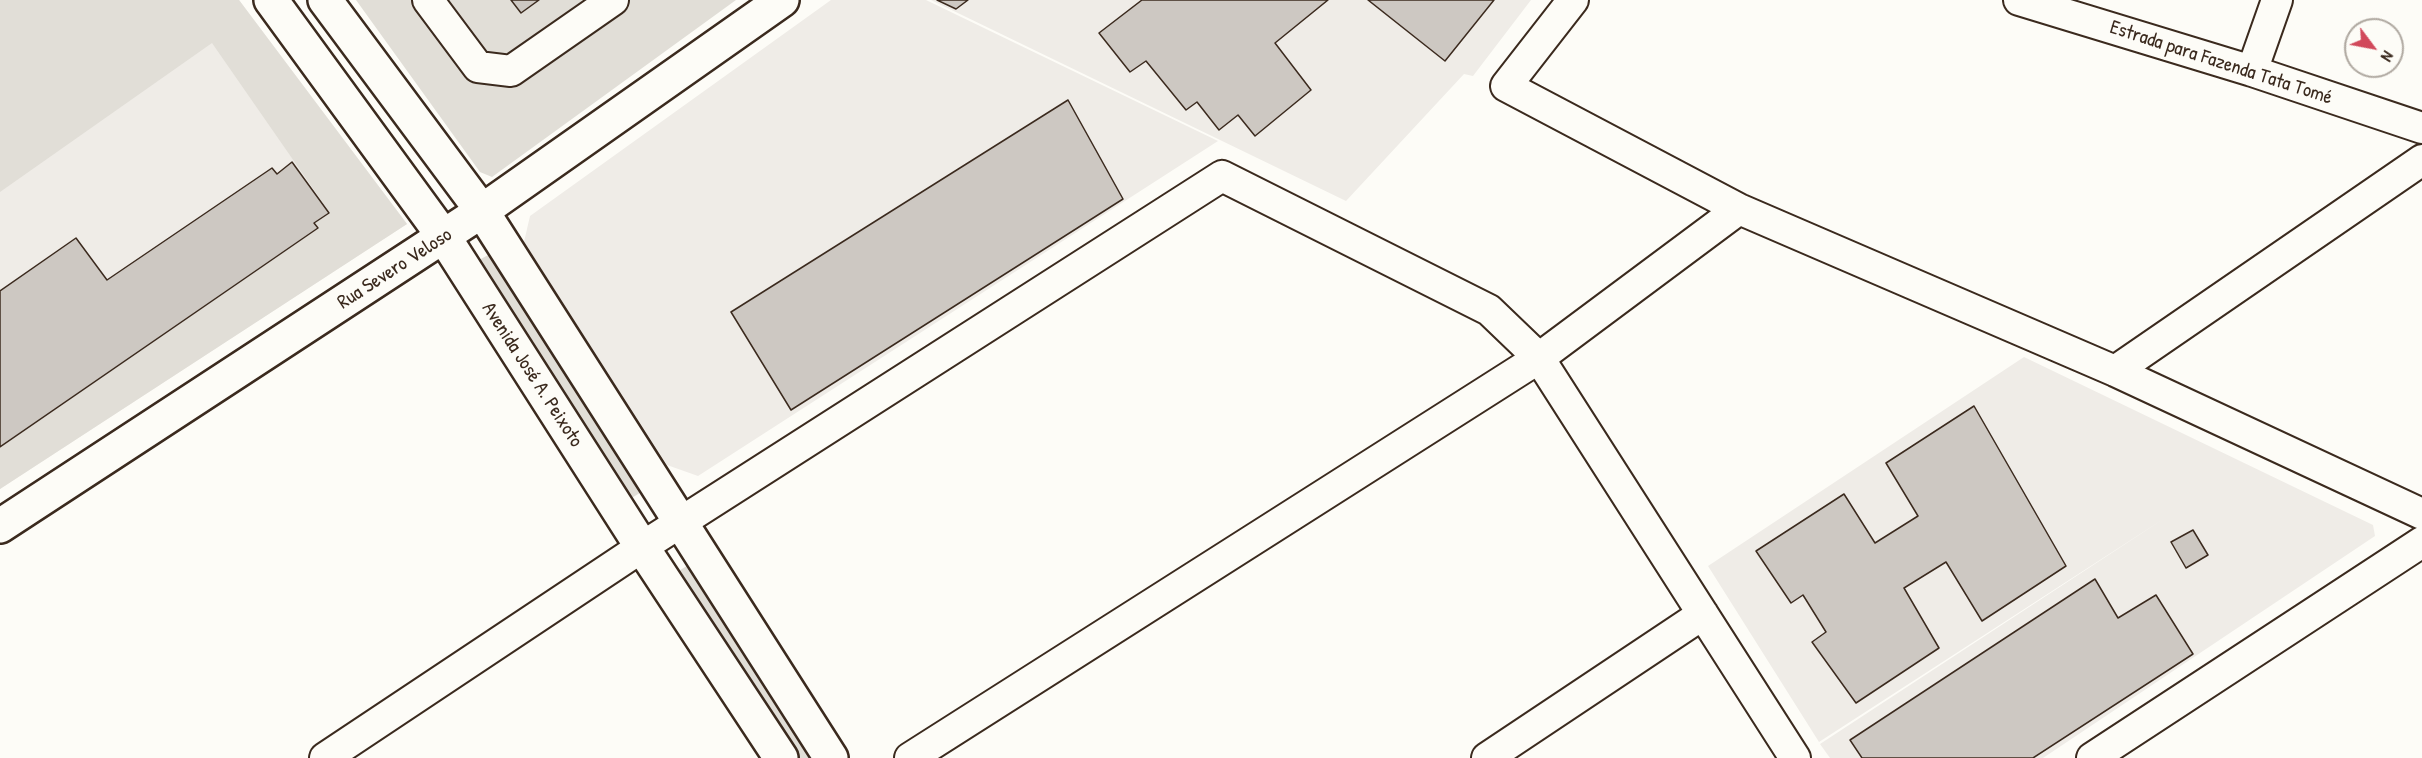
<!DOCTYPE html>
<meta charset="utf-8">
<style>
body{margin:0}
#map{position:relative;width:2422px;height:758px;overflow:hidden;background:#fdfcf7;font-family:"Patrick Hand",sans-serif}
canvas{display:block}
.north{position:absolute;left:2344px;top:18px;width:60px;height:60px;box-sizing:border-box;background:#fdfcf7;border:2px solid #afa8a0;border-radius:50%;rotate:122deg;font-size:16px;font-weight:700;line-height:24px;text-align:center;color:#3b2a1e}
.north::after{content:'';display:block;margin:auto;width:21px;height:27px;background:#d1495b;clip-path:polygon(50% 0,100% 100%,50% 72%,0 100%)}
</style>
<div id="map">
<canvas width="2422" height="758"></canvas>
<div class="north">N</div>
</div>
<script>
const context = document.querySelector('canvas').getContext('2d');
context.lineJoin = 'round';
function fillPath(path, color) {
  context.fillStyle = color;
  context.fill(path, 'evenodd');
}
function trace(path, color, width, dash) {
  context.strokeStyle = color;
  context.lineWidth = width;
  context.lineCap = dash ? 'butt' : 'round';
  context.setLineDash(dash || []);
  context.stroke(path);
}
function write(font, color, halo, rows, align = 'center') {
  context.font = font + ' "Patrick Hand",sans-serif';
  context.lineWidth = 5;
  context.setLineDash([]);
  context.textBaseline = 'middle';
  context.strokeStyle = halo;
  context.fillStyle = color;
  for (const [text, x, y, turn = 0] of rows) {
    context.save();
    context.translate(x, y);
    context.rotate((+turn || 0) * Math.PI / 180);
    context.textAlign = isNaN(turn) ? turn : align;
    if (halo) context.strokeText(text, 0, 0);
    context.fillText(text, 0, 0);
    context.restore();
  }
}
const built = new Path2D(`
 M0,0H239L407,224L0,489Z
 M831,0H926L1218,141L698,476L667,465L524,242L530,216Z
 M931,0H1531L1473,76L1464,74L1346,201Z
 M2024,357L2373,525L2375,536L2043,758H1830L1820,744L2168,516L1819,742L1708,566Z`);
const green = new Path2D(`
 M0,0H239L407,224L0,489V447L319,228L315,223L330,213L212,43L0,192Z
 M356,0H736L492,177L480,172Z
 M492,253L643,491L630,499L479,260Z
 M690,564L813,758H797L677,572Z`);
const building = new Path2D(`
 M511,0H539L521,13Z
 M937,0H968L956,9Z
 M1142,0H1328L1275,43L1311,90L1255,136L1238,115L1219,130L1197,102L1186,110L1146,61L1130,72L1099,33Z
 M1368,0H1494L1445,61Z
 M1068,100L1123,199L791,410L731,312Z
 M292,162L329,213L314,223L318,228L0,447V291L76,238L107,280L272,168L277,174Z
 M1974,406L2066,566L1982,621L1946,562L1904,588L1939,648L1856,703L1812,642L1826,632L1803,595L1791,603L1756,551L1844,494L1875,543L1918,516L1886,463Z
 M2193,530L2208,555L2186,568L2171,542Z
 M2095,579L2118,618L2156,595L2193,654L2033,758H1862L1850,740Z`);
const street = new Path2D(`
 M428,0L478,67L511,71L613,0
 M1573,0L1506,86L1739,209L2115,371L2422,514
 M2019,0L2252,71L2422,128
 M2252,71L2277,0
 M2115,371L2422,160
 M325,758L642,547L1222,176L1489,310L1539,358L1795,758
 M910,758L1539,358L1739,209
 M1487,758L1703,614
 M2092,758L2422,542`);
const secondary = new Path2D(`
 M271,0L444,237L642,547L781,758
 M325,0L482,211L831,758
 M0,526L482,211L782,0`);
const streetNames = [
 ["Estrada para Fazenda Tata Tomé",2221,63,18],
 ["Rua Severo Veloso",395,269,-33],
 ["Avenida José A. Peixoto",532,375,57]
];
fillPath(built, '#efece7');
fillPath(green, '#e1ded7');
fillPath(building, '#cdc8c2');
trace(building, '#3b2a1e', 1.5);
trace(street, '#3b2a1e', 34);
trace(secondary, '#3b2a1e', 38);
trace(street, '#fdfcf7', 30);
trace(secondary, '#fdfcf7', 33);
write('20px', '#3b2a1e', '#fdfcf7', streetNames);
</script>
